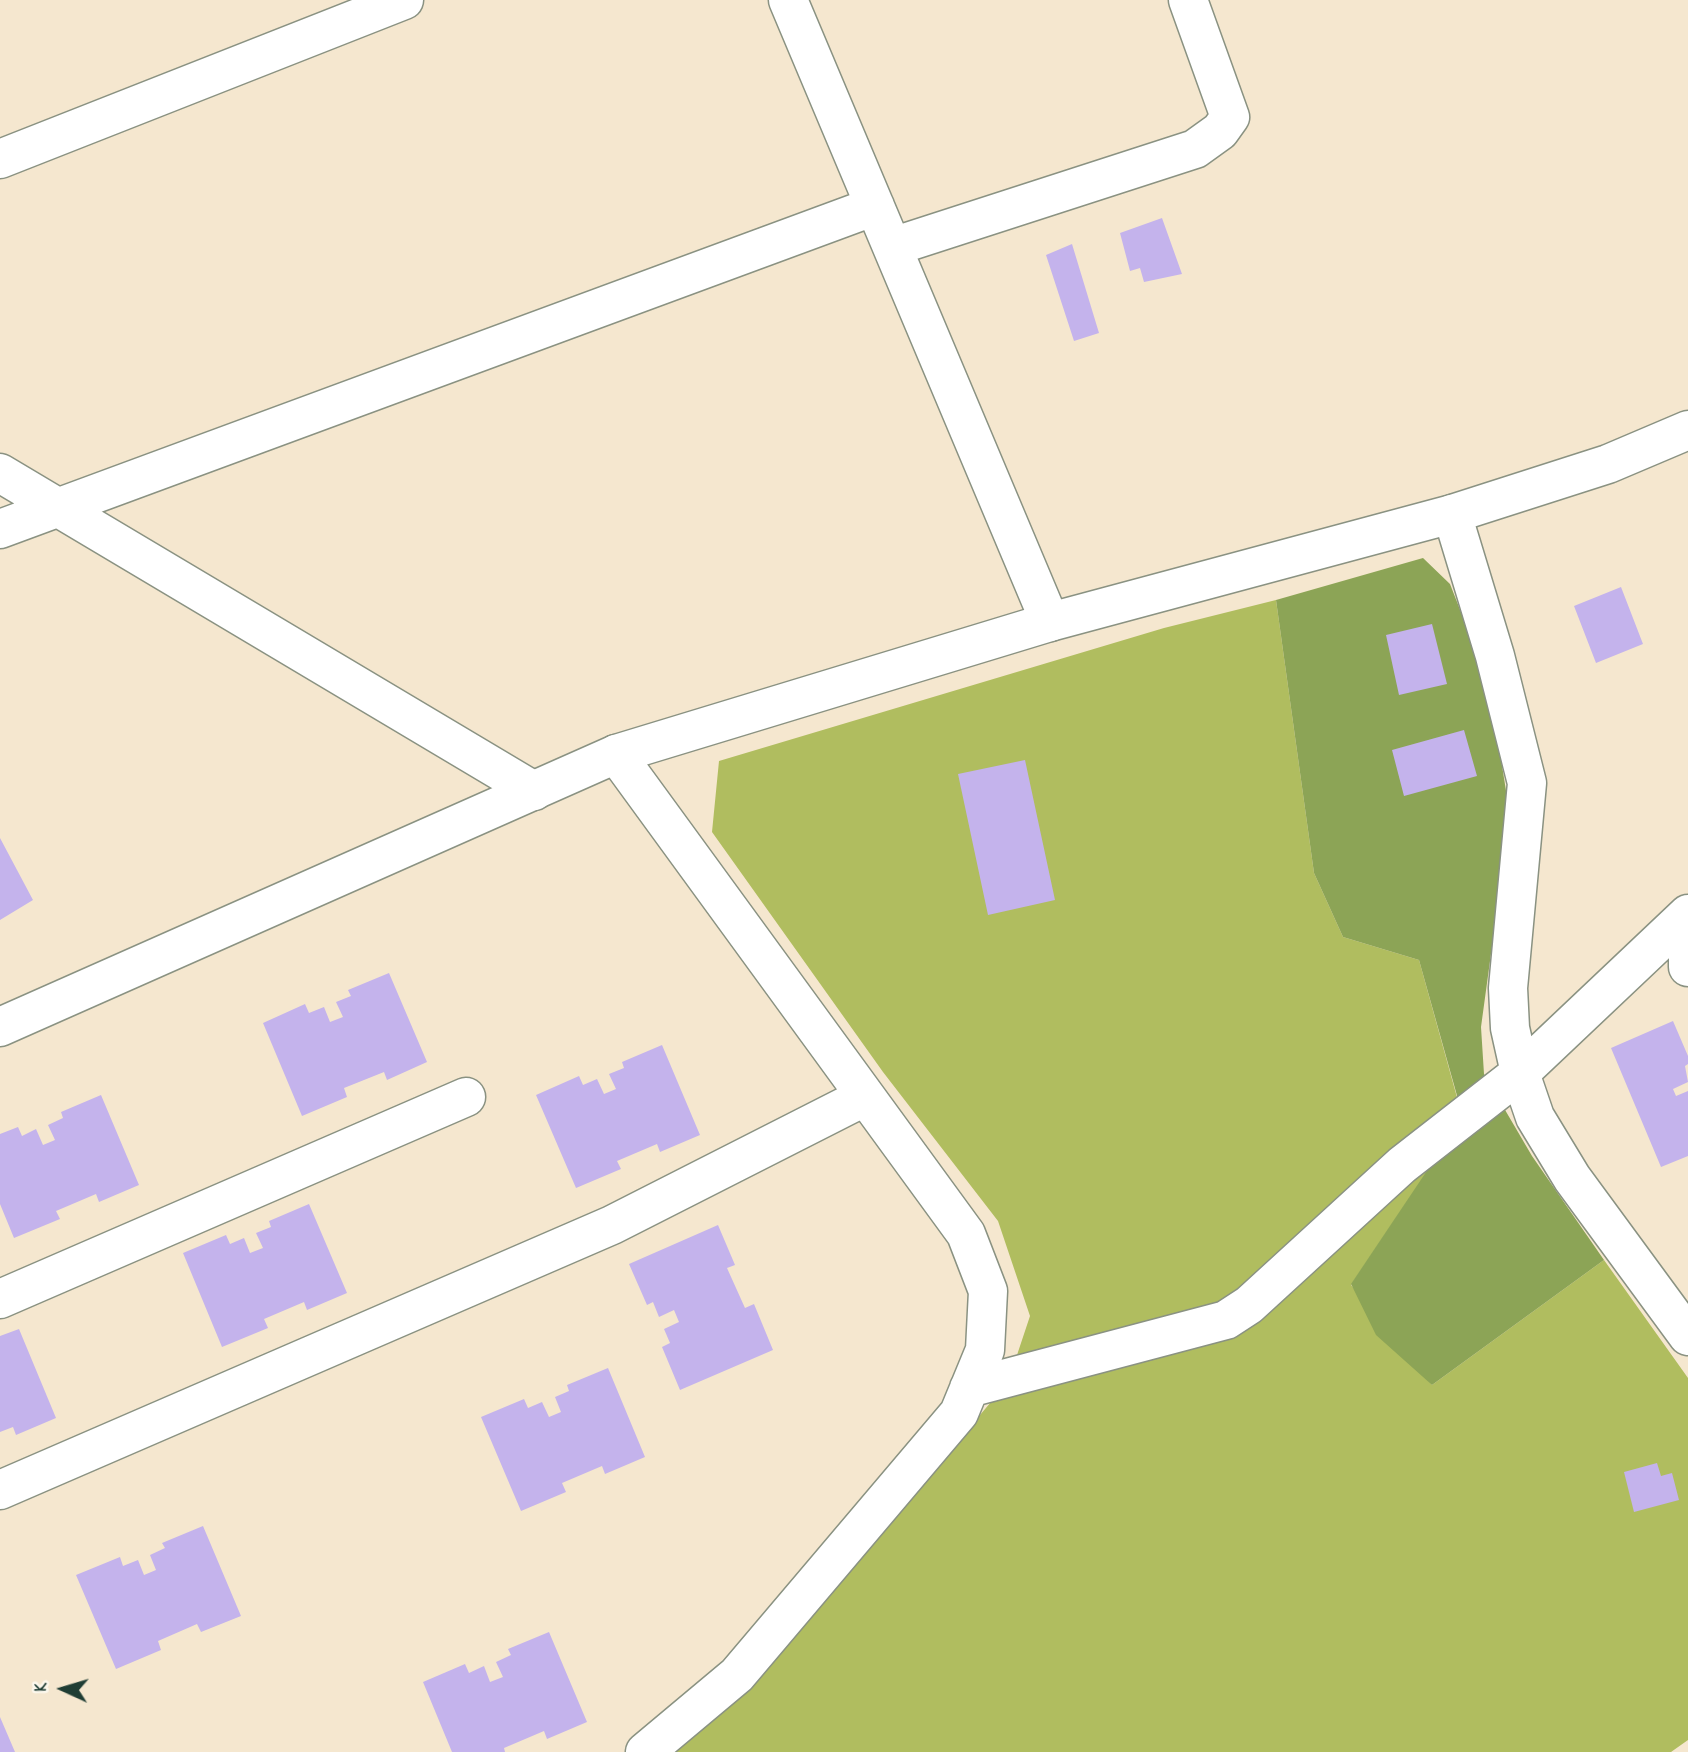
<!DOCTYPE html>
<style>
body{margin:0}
#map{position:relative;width:1688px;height:1752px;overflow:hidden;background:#f5e7cf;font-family:"Indie Flower",sans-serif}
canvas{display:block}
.north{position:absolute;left:28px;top:1654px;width:70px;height:70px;-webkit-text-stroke:5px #fbf7ec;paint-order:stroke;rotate:274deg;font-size:19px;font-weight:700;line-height:28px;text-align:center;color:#1f3d34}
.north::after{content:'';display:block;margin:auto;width:24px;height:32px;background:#1f3d34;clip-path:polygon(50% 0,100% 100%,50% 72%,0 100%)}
</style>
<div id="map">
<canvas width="1688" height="1752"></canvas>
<div class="north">K</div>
</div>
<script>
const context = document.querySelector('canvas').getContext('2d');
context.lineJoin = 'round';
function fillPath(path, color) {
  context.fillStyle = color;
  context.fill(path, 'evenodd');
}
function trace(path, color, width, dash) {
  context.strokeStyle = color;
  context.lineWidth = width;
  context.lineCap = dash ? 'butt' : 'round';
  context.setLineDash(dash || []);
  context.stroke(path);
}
const green = new Path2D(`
 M1276,600L1314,873L1343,937L1419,960L1463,1119L1351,1285L1432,1385L1604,1260L1688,1378V1740L1671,1752H665L895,1515L1008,1382L1030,1316L998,1221L883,1072L712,832L719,761L1164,628Z`);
const forest = new Path2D(`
 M1423,558L1450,584L1489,684L1507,797L1499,895L1481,1027L1484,1074L1532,1156L1604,1260L1432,1385L1376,1335L1351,1284L1463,1117L1419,960L1343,937L1314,873L1276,600Z`);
const building = new Path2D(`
 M1162,218L1182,274L1144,282L1140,268L1130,271L1120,233Z
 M1072,244L1099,333L1074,341L1046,255Z
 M1621,587L1643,644L1596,663L1574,606Z
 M1432,624L1447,684L1399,695L1386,635Z
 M1464,730L1477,776L1404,796L1392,750Z
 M1025,760L1055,900L988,915L958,774Z
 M0,838L33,900L0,920Z
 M389,973L427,1062L387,1080L384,1072L344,1088L347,1097L302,1116L263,1023L305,1004L309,1013L324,1007L330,1022L343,1017L336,1002L351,996L348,990Z
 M1673,1021L1688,1056V1064L1685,1066L1688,1082L1673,1089L1676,1096L1688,1091V1156L1661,1167L1611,1048Z
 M662,1045L700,1135L660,1152L657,1144L617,1161L621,1169L576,1188L536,1095L579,1076L583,1085L597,1079L604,1094L616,1089L609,1074L624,1068L622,1062Z
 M101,1095L139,1185L99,1202L96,1194L56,1211L60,1219L14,1238L0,1204V1134L18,1127L22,1136L36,1129L43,1145L55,1140L48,1125L63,1118L61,1112Z
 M309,1204L347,1293L307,1310L304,1302L264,1319L268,1328L222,1347L183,1253L226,1235L230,1244L244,1238L250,1253L263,1248L256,1233L271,1227L269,1221Z
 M718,1225L735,1265L727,1268L745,1308L754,1304L773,1350L680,1390L662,1347L670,1343L664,1329L679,1322L674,1310L659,1317L653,1302L647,1305L629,1264Z
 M19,1329L56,1418L16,1435L13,1427L0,1432V1336Z
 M608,1368L645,1457L605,1474L602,1466L562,1483L566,1492L521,1511L481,1417L524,1399L528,1408L542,1402L549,1417L561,1412L555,1397L569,1391L567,1385Z
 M1657,1463L1661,1476L1672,1473L1679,1500L1634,1512L1624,1472Z
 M203,1526L241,1616L201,1632L197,1624L158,1641L161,1650L116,1669L76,1575L120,1557L123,1566L138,1560L144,1575L156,1570L150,1555L165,1548L162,1543Z
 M549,1632L587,1722L547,1739L544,1731L504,1748L505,1752H452L423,1682L465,1664L469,1673L484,1666L490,1682L503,1677L496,1662L511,1655L508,1649Z
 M0,1717L15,1752H0Z`);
const minor = new Path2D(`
 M788,0L1050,622
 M0,159L404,0
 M892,247L1195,149L1220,131L1230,117L1188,0
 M0,473L534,791
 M1452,514L1495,656L1527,783L1508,988L1510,1028L1520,1073L1535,1117L1572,1178L1688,1336
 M0,529L875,206
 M616,754L966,1234L988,1291L985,1350L959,1413L737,1675L645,1752
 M1688,950V967
 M0,1299L466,1097
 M969,1388L1226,1320L1249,1305L1402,1165L1520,1073L1688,914
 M0,1490L612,1225L864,1097`);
const major = new Path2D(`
 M0,1027L616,754L1050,622L1452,514L1608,464L1688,430`);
fillPath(green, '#b0bd5f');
fillPath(forest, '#8ca456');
fillPath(building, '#c4b3ec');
trace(minor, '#8a9282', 41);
trace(major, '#8a9282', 41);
trace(minor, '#fff', 38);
trace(major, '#fff', 38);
</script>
